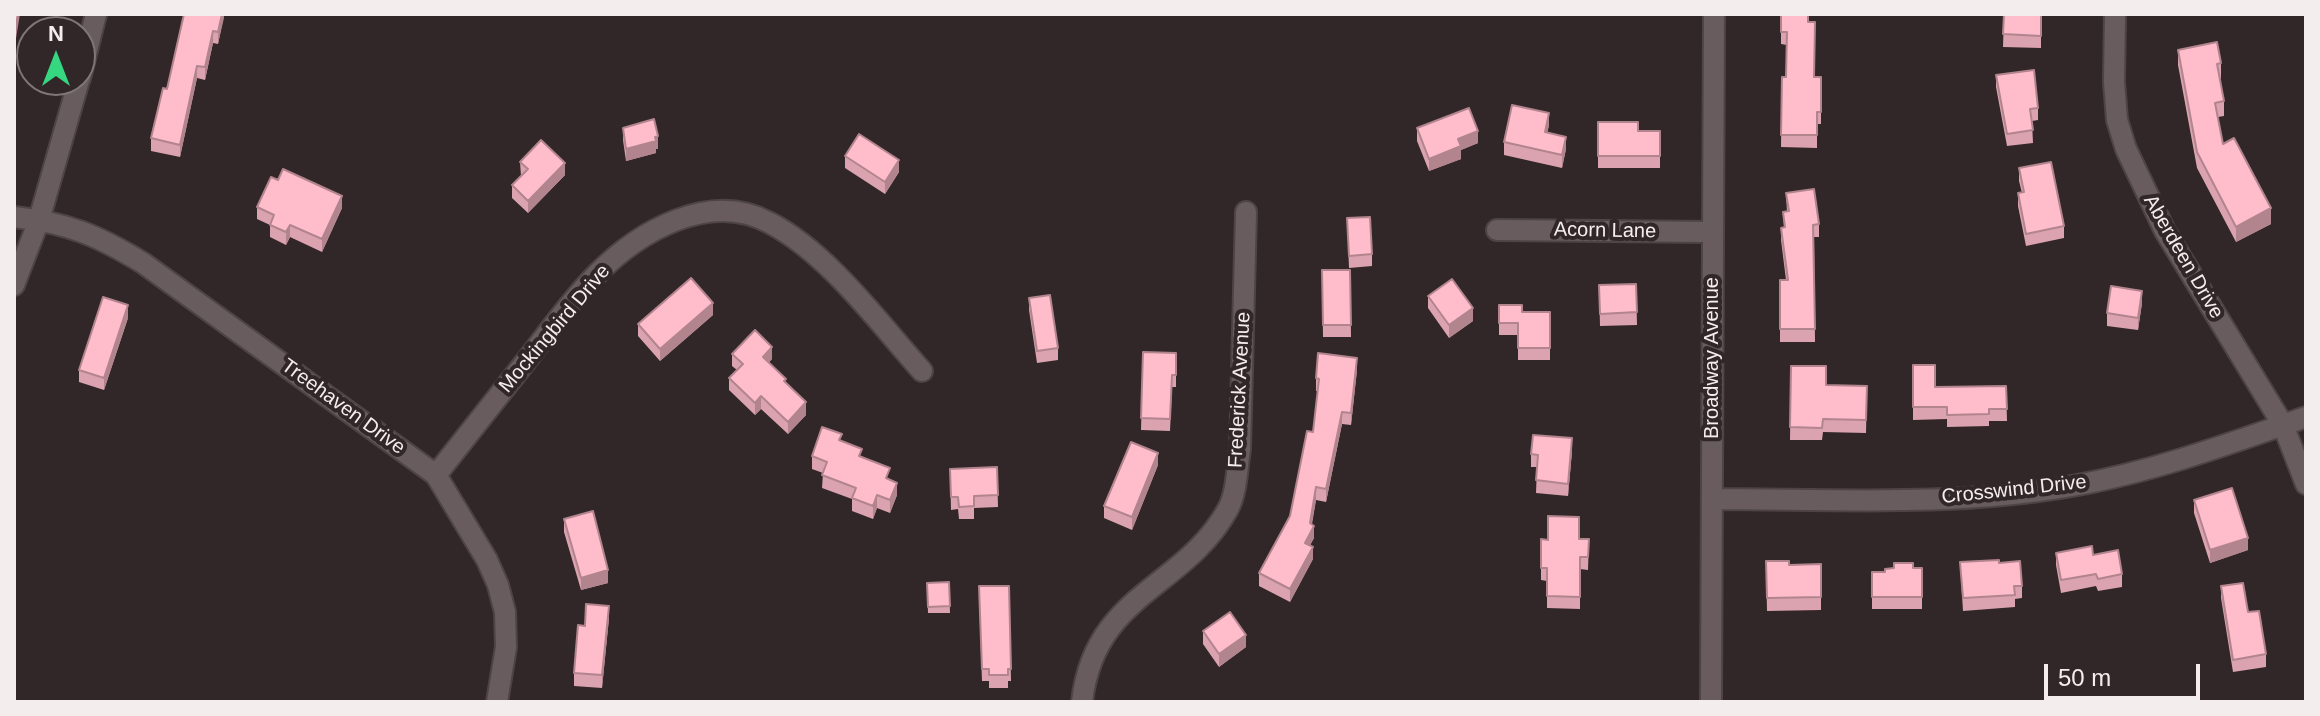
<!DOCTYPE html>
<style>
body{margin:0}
#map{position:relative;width:2320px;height:716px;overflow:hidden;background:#312628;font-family:Arial,sans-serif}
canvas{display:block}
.frame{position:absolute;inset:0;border:16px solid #f4edee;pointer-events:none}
.north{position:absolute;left:16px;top:16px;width:80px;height:80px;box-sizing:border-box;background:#312628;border:2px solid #7f7677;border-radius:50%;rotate:0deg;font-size:22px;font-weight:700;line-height:32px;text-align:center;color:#f4edee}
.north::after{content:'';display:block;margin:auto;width:28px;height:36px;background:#35d881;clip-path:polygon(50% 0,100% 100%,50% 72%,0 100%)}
.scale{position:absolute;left:2044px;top:664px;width:156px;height:36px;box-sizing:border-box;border:4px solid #f4edee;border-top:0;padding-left:10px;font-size:24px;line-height:28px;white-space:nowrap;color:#f4edee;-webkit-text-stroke:6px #312628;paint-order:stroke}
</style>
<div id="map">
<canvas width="2320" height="716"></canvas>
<div class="frame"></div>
<div class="north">N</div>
<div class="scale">50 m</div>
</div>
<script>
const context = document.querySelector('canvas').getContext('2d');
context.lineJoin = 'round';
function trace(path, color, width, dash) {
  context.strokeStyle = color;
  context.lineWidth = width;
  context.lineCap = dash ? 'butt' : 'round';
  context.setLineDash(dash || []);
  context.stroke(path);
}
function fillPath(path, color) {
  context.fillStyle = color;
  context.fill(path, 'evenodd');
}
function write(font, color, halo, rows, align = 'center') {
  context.font = font + ' Arial,sans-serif';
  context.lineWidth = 8;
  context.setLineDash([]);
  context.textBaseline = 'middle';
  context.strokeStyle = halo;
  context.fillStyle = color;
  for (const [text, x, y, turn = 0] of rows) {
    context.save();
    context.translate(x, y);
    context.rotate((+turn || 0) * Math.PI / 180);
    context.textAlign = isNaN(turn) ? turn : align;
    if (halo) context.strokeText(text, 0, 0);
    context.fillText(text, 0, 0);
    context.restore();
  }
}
const minor = new Path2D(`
 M2115,14L2114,82L2117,120L2126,149L2165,231L2283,425L2306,484
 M80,78L96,14
 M14,217C68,223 97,235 143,263L436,475L487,560L498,585L505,612L506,647L497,702
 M1497,230L1713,232
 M14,285L39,220L79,80
 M436,475C465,438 494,402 523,365C547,335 569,302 596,275C639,231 710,190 770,223C828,253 879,323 922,371
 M1712,499C1831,499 1954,507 2072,486C2152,472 2229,444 2306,417
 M1082,702C1094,593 1184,589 1228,509C1237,492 1237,468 1240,449L1246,212
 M1711,702L1714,14`);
const wall = new Path2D(`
 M224,14L218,44L213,43L205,80L197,78L180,157L151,151V138L167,89Z
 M1781,14L1808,22L1815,77H1821V124H1817V148L1781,147L1782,77H1786L1787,45L1781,44Z
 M2004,14H2041V48L2003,47Z
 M2178,50L2221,63V78L2220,79L2224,101V116L2218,117L2223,144L2271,224L2236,242L2197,168L2178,65Z
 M1996,75L2038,108V120L2032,121L2033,143L2007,146L1996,87Z
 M1598,122L1638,131H1660V168H1598Z
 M1549,125L1547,133L1566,149L1562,168L1504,155V142Z
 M623,128L658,149H656V153L626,161L623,140Z
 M1417,128L1478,143L1461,150V159L1429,171L1417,141Z
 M845,156L899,172L885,194L845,168Z
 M520,162L565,175L528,213L512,198V185L521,176Z
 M2019,168L2064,226V238L2026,246L2018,206V193H2022L2019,181Z
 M1786,193L1819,224V237H1814L1815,342H1780V280H1786L1781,240V228L1784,227L1783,212H1787Z
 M257,207L342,208L322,252L290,237L286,245L270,237V225L257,219Z
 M1347,218L1372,254V266L1349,268Z
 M1322,270H1350L1351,337H1323Z
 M1636,284L1637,325L1600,326L1599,285Z
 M1428,296L1473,321L1449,338L1428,308Z
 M1029,298L1058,348V360L1037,363L1029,310Z
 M2142,303L2138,330L2107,326V313Z
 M1499,305L1522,312H1550V360H1518V335H1499Z
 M713,315L660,361L638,336V324Z
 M128,318L104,390L79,382V370Z
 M1143,352L1176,353V387H1172L1170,431L1141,430Z
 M732,354L772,359L769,362L786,383L806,415L788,434L761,409L755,415L729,390V378L737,370L732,366Z
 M1913,365L1935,387L2006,386L2007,421H1989V426L1947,427V419L1913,420Z
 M1791,366L1826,385L1867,386L1866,433L1823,432L1822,440H1790Z
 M1357,370L1351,425L1342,424L1326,502L1316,500L1312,524L1314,538L1310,545L1313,559L1290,602L1259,586V573L1290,516L1313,432L1318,391H1316V378Z
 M842,441L890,480L897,495L890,513L877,508L873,519L852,511V499L822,488L823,473L812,469V456Z
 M1572,451L1568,496L1536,493L1537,467H1531V454Z
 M1158,465L1132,530L1104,518V506Z
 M997,467L998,507L974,508V519H959L958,509L951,510L950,469Z
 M2194,500L2248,550L2210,563L2194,513Z
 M564,519L608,583L581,590L564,532Z
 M1541,539H1589L1588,570L1580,569V609L1547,608V581L1541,580Z
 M2056,553L2093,555L2122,574V587L2098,591L2096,586L2061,593L2056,565Z
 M1766,561L1789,565L1821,564V610L1767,611Z
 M1960,562L1999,563L2022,586V598L2015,599V607L1963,611Z
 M1913,568H1922V609H1872V572H1885Z
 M949,582L950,613H928L927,583Z
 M1009,586L1011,681H1008V688H989V681H982L979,598Z
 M2221,586L2248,612L2266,654V667L2233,672L2221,598Z
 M609,618L602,688L574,686V673L585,626Z
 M1203,631L1246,647L1219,667L1203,644Z`);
const shadedWall = new Path2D(`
 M18,14H20L14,51V38Z
 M222,14H224V18L218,44V32Z
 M213,31V43L205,80V67Z
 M197,66V78L180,157V145Z
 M1549,113V125L1545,144V132Z
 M1478,131V143L1461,150V159L1429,171V159L1458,139Z
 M658,136V149H656V153L626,161V149Z
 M1566,137V149L1562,168V155Z
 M899,160V172L885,194V182Z
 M565,163V175L528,213V201Z
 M342,196V208L322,252V239Z
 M2271,208V224L2236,242V227Z
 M290,225V237L286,245V232Z
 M2142,291V303L2138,330V318Z
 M713,303V315L660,361V349Z
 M128,305V318L104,390V378Z
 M1473,308V321L1449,338V325Z
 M772,347V359L763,369V357Z
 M1357,358V370L1351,425V413Z
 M761,396V409L755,415V403Z
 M806,402V415L788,434V422Z
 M1342,412V424L1326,502V489Z
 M1572,438V451L1568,496V484Z
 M1158,453V465L1132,530V517Z
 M897,483V495L890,513V500Z
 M1316,487V500L1310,532L1314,526V538L1305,555V543Z
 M877,495V508L873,519V506Z
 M2248,538V550L2210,563V550Z
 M1313,547V559L1290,602V589Z
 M608,570V583L581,590V578Z
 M609,606V618L602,688V675Z
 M1246,635V647L1219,667V654Z`);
const building = new Path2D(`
 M14,14H18L14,38Z
 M184,14H222L218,32L213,31L205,67L197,66L180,145L151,138L163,88L167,89Z
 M1781,14H1808V22H1815L1814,77H1821V112H1817V135H1781L1782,77H1786L1787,32H1781Z
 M2004,14H2041V36L2003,34Z
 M2217,42L2221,63L2217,64L2224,101L2215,103L2223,144L2234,138L2271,208L2236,227L2197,152L2178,50Z
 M2034,70L2038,108L2030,109L2033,130L2007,134L1996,75Z
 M1512,105L1549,113L1545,132L1566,137L1562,155L1504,142Z
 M1469,108L1478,131L1458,139L1461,146L1429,159L1417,128Z
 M654,119L658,136L655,137L656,141L626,149L623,128Z
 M1598,122H1638V131H1660V156H1598Z
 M859,134L899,160L885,182L845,156Z
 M541,140L565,163L528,201L512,185L528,169L520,162Z
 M2051,162L2064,226L2026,234L2018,193L2024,192L2019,168Z
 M283,169L342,196L322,239L290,225L286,232L270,225L274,215L257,207L271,177L278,180Z
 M1814,189L1819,224L1813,225L1815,329H1780V280H1788L1781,228L1785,227L1783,212L1789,211L1786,193Z
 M1370,217L1372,254L1349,256L1347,218Z
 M1322,270H1350L1351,325H1323Z
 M691,278L713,303L660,349L638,324Z
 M1452,279L1473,308L1449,325L1428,296Z
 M1636,284L1637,312L1600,314L1599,285Z
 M2111,286L2142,291L2138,318L2107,313Z
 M1050,295L1058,348L1037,351L1029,298Z
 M103,297L128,305L104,378L79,370Z
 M1499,305H1522V312H1550V348H1518V323H1499Z
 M755,330L772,347L763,357L786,379L784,381L806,402L788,422L761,396L755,403L729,378L743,364L732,354Z
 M1143,352L1176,353V375H1172L1170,419L1141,418Z
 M1318,353L1357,358L1351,413L1342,412L1326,489L1316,487L1310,523L1314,526L1305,543L1313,547L1290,589L1259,573L1290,516L1307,431L1313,432L1319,379L1316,378Z
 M1913,365H1935V387L2006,386L2007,409H1989V414L1947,415V407H1913Z
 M1791,366H1826V385L1867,386L1866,420L1823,419L1822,428L1790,427Z
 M822,427L842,434L839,440L862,449L859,456L890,468L886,478L897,483L890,500L877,495L873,506L852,498L856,488L822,475L827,462L812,456Z
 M1533,435L1572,438L1568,484L1536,480L1538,455L1531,454Z
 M1131,442L1158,453L1132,517L1104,506Z
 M997,467L998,495L974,496V506L959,507L958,497H951L950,469Z
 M2232,488L2248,538L2210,550L2194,500Z
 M593,511L608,570L581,578L564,519Z
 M1548,516L1579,517V539H1589L1588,557H1580V597L1547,596V568H1541V539L1548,540Z
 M2092,546L2093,555L2118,550L2122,574L2098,579L2096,574L2061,580L2056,553Z
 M1999,560V563L2020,561L2022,586H2014L2015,595L1963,598L1960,562Z
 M1766,561H1789V565L1821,564V597L1767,598Z
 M1894,563H1913V568H1922V597H1872V572H1885V569L1894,568Z
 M949,582L950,606L928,607L927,583Z
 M2243,583L2248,612L2259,611L2266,654L2233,660L2221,586Z
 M979,586H1009L1011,669H1008V675H989V669H982Z
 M586,604L609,606L602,675L574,673L578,625L585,626Z
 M1230,612L1246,635L1219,654L1203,631Z`);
const streetNames = [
 ["Acorn Lane",1605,231,1],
 ["Aberdeen Drive",2183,257,60],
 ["Mockingbird Drive",555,329,-50],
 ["Broadway Avenue",1712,358,-90],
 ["Frederick Avenue",1240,390,-87],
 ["Treehaven Drive",343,407,36],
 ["Crosswind Drive",2014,490,-6]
];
trace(minor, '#4e4446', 24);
trace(minor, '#695c5e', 20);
fillPath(wall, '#dba3af');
fillPath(shadedWall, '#b2848e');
fillPath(building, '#ffbdcb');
trace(building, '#b2848e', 2);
write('20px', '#f4edee', '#312628', streetNames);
</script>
